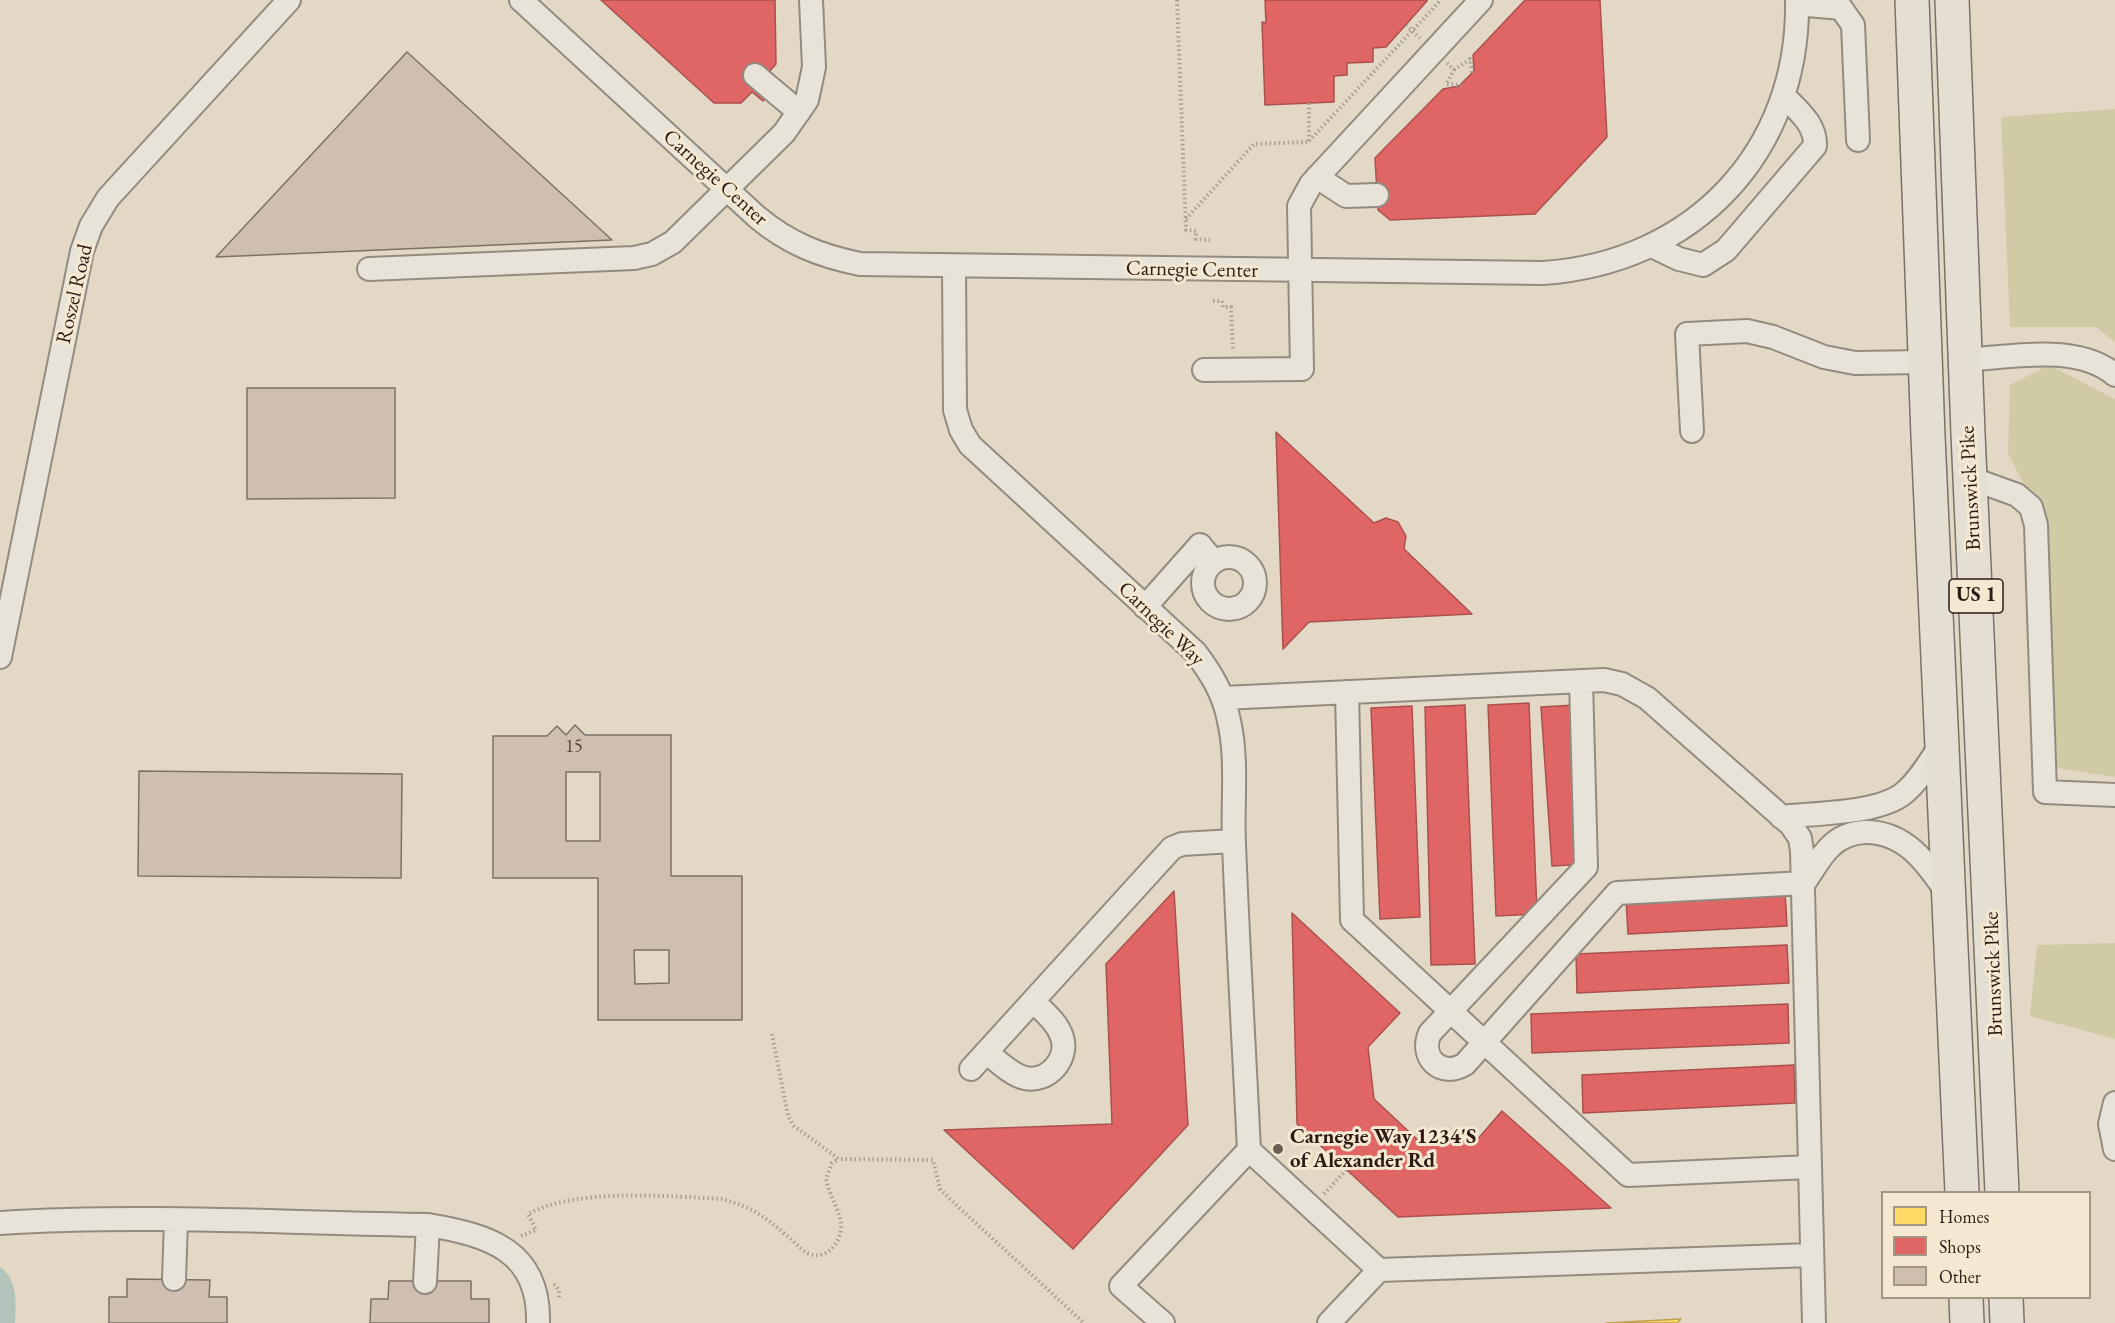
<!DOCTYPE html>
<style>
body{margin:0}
#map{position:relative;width:2115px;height:1323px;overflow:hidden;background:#e3d8c5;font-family:"EB Garamond",serif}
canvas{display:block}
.legend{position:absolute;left:1881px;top:1191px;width:210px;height:108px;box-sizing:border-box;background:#f5e8d1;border:2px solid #a49685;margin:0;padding:8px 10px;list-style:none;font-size:18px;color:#2b1b14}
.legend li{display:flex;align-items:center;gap:12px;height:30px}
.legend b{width:30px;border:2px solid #a49685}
</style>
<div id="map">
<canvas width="2115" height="1323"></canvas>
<ul class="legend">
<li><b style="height:16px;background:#ffd966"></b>Homes</li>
<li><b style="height:16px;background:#e06666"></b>Shops</li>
<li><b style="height:16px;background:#cebfb0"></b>Other</li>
</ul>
</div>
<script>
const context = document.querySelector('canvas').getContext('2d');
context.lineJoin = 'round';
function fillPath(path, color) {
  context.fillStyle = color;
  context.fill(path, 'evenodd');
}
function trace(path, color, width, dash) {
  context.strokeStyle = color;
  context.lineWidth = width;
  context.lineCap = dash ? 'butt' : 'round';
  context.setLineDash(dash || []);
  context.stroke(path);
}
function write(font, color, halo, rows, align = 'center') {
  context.font = font + ' "EB Garamond",serif';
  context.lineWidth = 6;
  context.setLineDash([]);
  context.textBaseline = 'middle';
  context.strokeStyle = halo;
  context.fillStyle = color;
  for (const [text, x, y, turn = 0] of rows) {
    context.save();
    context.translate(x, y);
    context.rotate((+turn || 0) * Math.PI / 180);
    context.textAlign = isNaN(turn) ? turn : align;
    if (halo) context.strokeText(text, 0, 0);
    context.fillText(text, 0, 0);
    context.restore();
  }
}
const green = new Path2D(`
 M2115,109V342L2096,327H2010L2001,117Z
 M2049,365L2115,399V777L2057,768L2048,521L2025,487L2008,453L2010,385Z
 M2115,943V1039L2030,1016L2037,945Z`);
const water = new Path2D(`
 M0,1267C18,1280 16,1302 15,1323H0Z`);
const homes = new Path2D(`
 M1681,1319L1677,1323H1606Z`);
const shops = new Path2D(`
 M601,0H775L776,64L767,74L779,85L763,101L752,92L741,103H714Z
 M1265,0H1427V1L1386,47L1373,48V62L1347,63V75L1334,76V102L1265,105L1262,22L1266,23Z
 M1525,0H1600L1607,137L1535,214L1390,220L1378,210L1375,158L1443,89L1459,86L1474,71L1473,55Z
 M1276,432L1374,523L1386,518L1398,522L1406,536L1404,549L1472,614L1309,622L1283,649Z
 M1529,703L1537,914L1496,916L1488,705Z
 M1465,705L1475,964L1431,965L1425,707Z
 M1576,705L1587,864L1552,866L1541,707Z
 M1412,706L1420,917L1380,919L1371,708Z
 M1174,891L1188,1125L1073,1249L944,1130L1112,1124L1106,964Z
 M1785,891L1787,926L1628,934L1626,899Z
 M1292,913L1400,1013L1368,1047L1374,1099L1420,1142L1476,1141L1502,1111L1611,1208L1398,1217L1297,1124Z
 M1787,945L1789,983L1577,993L1576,954Z
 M1788,1004L1789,1043L1532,1053L1531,1014Z
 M1794,1065L1795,1103L1583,1113L1582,1075Z`);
const building = new Path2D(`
 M407,52L612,240L216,257Z
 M247,388H395V498L247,499Z
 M575,725L585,735H671V876H742V1020H598V878H493V736H547L557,726L566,735ZM566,772H600V841H566ZM634,950H669V983L635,984Z
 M139,771L402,774L401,878L138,876Z
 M127,1279L210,1280L209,1297H227V1323H109V1297H127Z
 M389,1281H471V1299H489V1323H370L371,1299H388Z`);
const path = new Path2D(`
 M1177,0L1186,230L1196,231V239L1210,240
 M1406,25L1420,38
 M1447,63L1454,70L1446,84L1461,85
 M1454,70L1470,59L1472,74
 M1309,141L1441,0
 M1186,219L1254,144L1309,142V103
 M1213,301H1222L1223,307H1231L1233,351
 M772,1034L788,1116L794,1126L839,1159L933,1160L940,1189L953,1202L1084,1323
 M1324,1194L1347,1169
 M521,1236L536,1230L528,1214C575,1188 668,1196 722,1199C749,1206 766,1217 786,1235C793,1240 800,1249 807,1253C827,1262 843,1241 841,1222C838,1208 829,1194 826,1179L832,1163L839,1159
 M554,1284L559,1290V1299`);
const minor = new Path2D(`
 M521,0L757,217C788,243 820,256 860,264L1543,273C1693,263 1800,152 1797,0
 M1797,4L1841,8L1853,25L1858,140
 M755,75L799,112
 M1317,177L1346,196L1377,195
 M1652,246L1679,259L1703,265L1726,250L1815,146C1816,124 1798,111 1784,96
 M954,266L955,410L961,430L970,445L1195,652C1211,673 1224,694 1229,721C1238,760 1232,804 1234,844C1238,946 1244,1048 1249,1150
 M369,269L634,258L652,254L673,242L784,133L807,100L814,67L811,0
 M1965,360C2011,357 2078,343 2115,375
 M1204,370L1302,369L1299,206L1311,184L1481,0
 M1692,431L1687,334L1747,331L1773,337L1824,357L1855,363L1925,362
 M1970,478L2017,495L2031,507L2036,525L2045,792L2115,795
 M1203 583a26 26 0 1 1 52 0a26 26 0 1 1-52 0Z
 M1145,607L1200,545L1214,562
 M0,657L82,251L91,226L108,198L289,0
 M1581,681L1586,867L1430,1033C1419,1057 1441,1079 1465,1064L1617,893L1804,883C1812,872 1820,856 1831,846C1840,837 1851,833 1864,832C1905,831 1927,863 1948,894
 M1347,692L1352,920L1628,1175L1810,1167
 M1223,698L1604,680L1622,684L1647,698L1791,825L1800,838L1802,851L1814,1323
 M1781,817C1814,813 1879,814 1904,793C1920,780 1931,759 1943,742
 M986,1052C998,1061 1011,1075 1025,1078C1048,1083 1069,1059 1062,1037C1057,1022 1044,1012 1033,1001
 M971,1069L1172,848L1182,844L1233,841
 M2115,1103L2110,1124L2115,1149
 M1249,1150L1379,1270L1329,1323
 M0,1223C142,1214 286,1223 428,1225C488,1235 540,1250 538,1323
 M1379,1270L1812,1255
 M174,1279L176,1221
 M425,1282L428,1225
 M1163,1323L1121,1286L1249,1150`);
const highway = new Path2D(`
 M1912,0L1928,436L1962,1192
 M1952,0L1968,434L2002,1192
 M1966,1298L1967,1323
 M2006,1298L2007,1323`);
const markers = [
 [1278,1149,6,"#6b5d52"]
];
const numberNames = [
 ["15",574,747]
];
const shields = [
 [1976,596,54]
];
const shieldNames = [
 ["US 1",1976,596]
];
const streetNames = [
 ["Carnegie Center",715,178,42],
 ["Carnegie Center",1192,270,1],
 ["Roszel Road",75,294,-77],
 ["Brunswick Pike",1971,488,-93],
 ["Carnegie Way",1161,624,44],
 ["Brunswick Pike",1994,974,-92]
];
const poiNames = [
 ["Carnegie Way 1234'S",1290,1137],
 ["of Alexander Rd",1290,1161]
];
fillPath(green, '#d0caa5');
fillPath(water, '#b2c3bb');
fillPath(homes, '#ffd966');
trace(homes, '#bfa04d', 1.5);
fillPath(shops, '#e06666');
trace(shops, '#aa504d', 1.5);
fillPath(building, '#cebfb0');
trace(building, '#7a7268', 1.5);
trace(minor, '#938b80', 26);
trace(highway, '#7a7268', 36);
trace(path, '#a59f97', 4, [1.5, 3]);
trace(minor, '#e8e3d9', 22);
trace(highway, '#e5ded3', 33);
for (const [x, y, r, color] of markers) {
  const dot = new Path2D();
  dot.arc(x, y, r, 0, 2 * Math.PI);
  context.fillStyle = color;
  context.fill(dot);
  trace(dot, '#f5e8d1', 2);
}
write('18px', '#54443b', null, numberNames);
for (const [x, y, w] of shields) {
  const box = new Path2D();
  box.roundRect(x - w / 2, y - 17, w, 34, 4.5);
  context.fillStyle = '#f5e8d1';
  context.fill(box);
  trace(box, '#2b1b14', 1.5);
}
write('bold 20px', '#2b1b14', null, shieldNames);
write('21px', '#2b1b14', '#f5e8d1', streetNames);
write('bold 21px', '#2b1b14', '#f5e8d1', poiNames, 'left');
</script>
